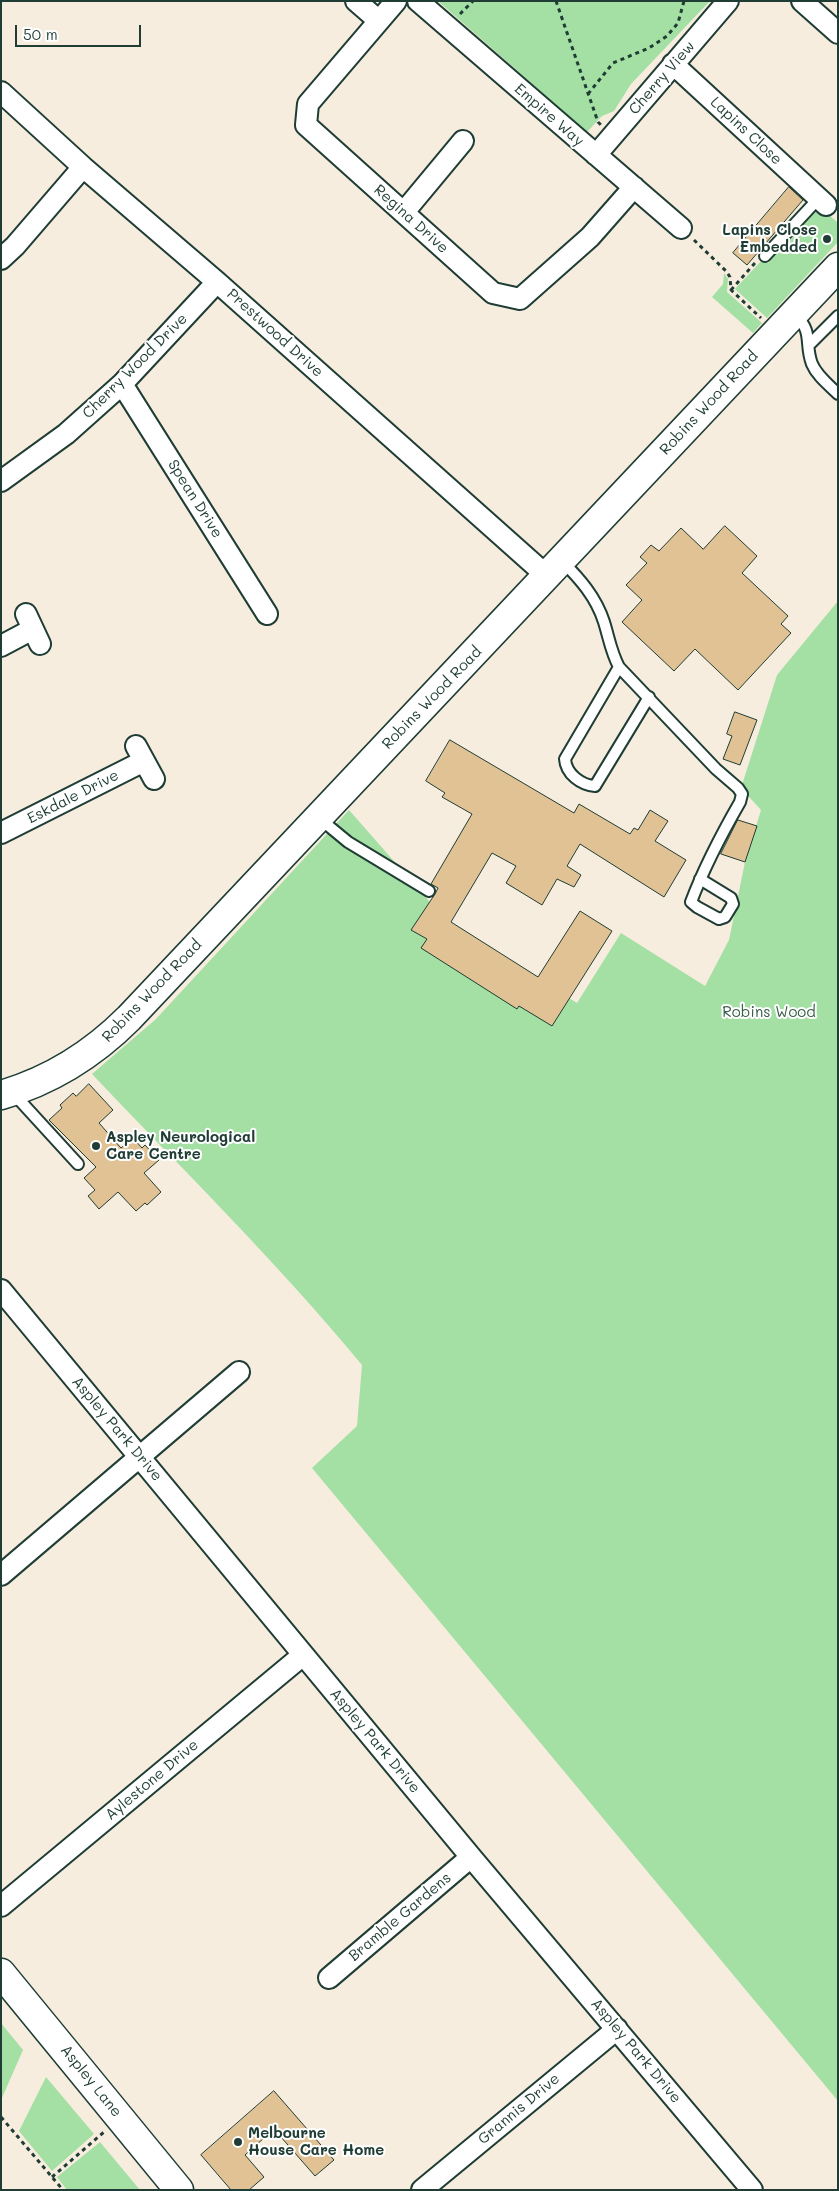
<!DOCTYPE html>
<style>
body{margin:0}
#map{position:relative;width:839px;height:2191px;overflow:hidden;background:#f6eddf;font-family:Mali,sans-serif}
canvas{display:block}
.frame{position:absolute;inset:0;border:2px solid #1f3d34;pointer-events:none}
.scale{position:absolute;left:15px;top:25px;width:126px;height:22px;box-sizing:border-box;border:2px solid #1f3d34;border-top:0;padding-left:6px;font-size:15px;line-height:18px;white-space:nowrap;color:#1f3d34;-webkit-text-stroke:4px #fff;paint-order:stroke}
</style>
<div id="map">
<canvas width="839" height="2191"></canvas>
<div class="frame"></div>
<div class="scale">50 m</div>
</div>
<script>
const context = document.querySelector('canvas').getContext('2d');
context.lineJoin = 'round';
function fillPath(path, color) {
  context.fillStyle = color;
  context.fill(path, 'evenodd');
}
function trace(path, color, width, dash) {
  context.strokeStyle = color;
  context.lineWidth = width;
  context.lineCap = dash ? 'butt' : 'round';
  context.setLineDash(dash || []);
  context.stroke(path);
}
function write(font, color, halo, rows, align = 'center') {
  context.font = font + ' Mali,sans-serif';
  context.lineWidth = 4;
  context.setLineDash([]);
  context.textBaseline = 'middle';
  context.strokeStyle = halo;
  context.fillStyle = color;
  for (const [text, x, y, turn = 0] of rows) {
    context.save();
    context.translate(x, y);
    context.rotate((+turn || 0) * Math.PI / 180);
    context.textAlign = isNaN(turn) ? turn : align;
    if (halo) context.strokeText(text, 0, 0);
    context.fillText(text, 0, 0);
    context.restore();
  }
}
const green = new Path2D(`
 M438,1H710L631,84L614,111L602,116L587,132Z
 M819,210L826,212L838,223V242L767,318L735,289L763,259L768,263L812,212Z
 M724,273L728,279L727,292L762,323L753,333L712,297L723,284Z
 M838,601V2101L312,1468L357,1426L362,1365C278,1263 183,1170 92,1074L156,1019L349,810L443,917L459,930L577,1003L621,933L705,986L729,940L745,862L761,810L741,788L777,675Z
 M1,2023L23,2050L1,2100Z
 M46,2077L94,2134L52,2171L19,2131Z
 M100,2142L140,2190H67L57,2177Z`);
const building = new Path2D(`
 M789,187L803,200L747,265L733,253Z
 M725,526L757,556L742,573L788,616L781,624L791,633L738,690L695,649L674,671L622,622L642,600L626,585L647,563L640,557L651,545L659,551L681,528L703,549Z
 M735,712L757,720L740,765L723,759L732,736L727,734Z
 M450,740L574,813L579,804L630,834L634,828L638,830L650,810L668,821L655,841L686,860L664,897L580,844L567,866L581,875L574,887L557,879L542,905L506,883L516,866L492,853L451,922L538,977L580,911L612,931L552,1026L519,1006L517,1009L421,948L427,939L411,930L435,894L438,888L431,884L472,814L442,797L445,793L426,781Z
 M738,820L757,826L745,862L721,854Z
 M89,1084L113,1110L99,1123L121,1148L133,1138L142,1148L145,1145L159,1160L144,1173L161,1192L147,1205L145,1203L136,1211L118,1192L99,1209L88,1196L95,1190L84,1178L96,1167L49,1120L62,1108L60,1105L73,1093L76,1096Z
 M274,2091L334,2160L315,2176L274,2129L245,2155L264,2177L249,2190H231L201,2155Z`);
const path = new Path2D(`
 M556,1L598,122L601,125
 M460,14L473,1
 M588,94L613,63L649,48L667,36L678,23L684,1
 M694,240L726,271L730,277L731,290L761,318
 M731,290L755,263
 M1,2117L63,2190
 M52,2177L104,2132`);
const lane = new Path2D(`
 M765,256L819,198
 M795,314C814,333 804,343 812,364C817,376 829,385 838,394
 M809,345L838,316
 M562,561C580,579 596,597 604,622C609,638 611,652 619,667L716,769L738,788L742,794L740,802C721,835 705,865 691,902L697,907L719,919L725,917L733,904L731,898L700,879
 M619,667L565,759C566,774 581,785 595,786L649,697
 M319,818L348,842L429,891
 M13,1093L78,1164`);
const street = new Path2D(`
 M356,1L379,21
 M396,1L308,104L306,125L493,293L520,299L590,237L634,187
 M418,1L681,228
 M802,1L838,33
 M673,64L826,205
 M1,92L83,167L217,282L547,576
 M596,155L728,1
 M404,212L463,141
 M1,259L15,246L83,167
 M122,384L267,614
 M1,481L66,434L122,384L217,282
 M26,614L40,644
 M1,646L33,629
 M136,746L154,779
 M1,833L144,761
 M1,1290L471,1857L752,2190
 M1,1575L239,1372
 M1,1906L303,1655
 M329,1978L471,1857
 M422,2190L617,2029`);
const secondary = new Path2D(`
 M1,1095C50,1081 93,1054 129,1018L838,267
 M1,1973L179,2190`);
const markers = [
 [827,239,5,"#1f3d34"],
 [96,1146,5,"#1f3d34"],
 [238,2142,5,"#1f3d34"]
];
const streetNames = [
 ["Cherry View",662,78,-49],
 ["Empire Way",549,115,41],
 ["Lapins Close",746,131,43],
 ["Regina Drive",411,219,42],
 ["Prestwood Drive",275,333,42],
 ["Cherry Wood Drive",135,366,-45],
 ["Robins Wood Road",709,403,-47],
 ["Spean Drive",195,499,58],
 ["Robins Wood Road",432,698,-46],
 ["Eskdale Drive",73,797,-27],
 ["Robins Wood Road",152,991,-46],
 ["Aspley Park Drive",117,1429,50],
 ["Aspley Park Drive",375,1741,50],
 ["Aylestone Drive",152,1780,-40],
 ["Bramble Gardens",400,1917,-40],
 ["Aspley Park Drive",636,2051,50],
 ["Aspley Lane",91,2081,51],
 ["Grannis Drive",519,2109,-40]
];
const poiNames = [
 ["Lapins Close",817,230,"right"],
 ["Embedded",817,247,"right"],
 ["Aspley Neurological",106,1137],
 ["Care Centre",106,1154],
 ["Melbourne",248,2133],
 ["House Care Home",248,2150]
];
const parkNames = [
 ["Robins Wood",769,1012]
];
fillPath(green, '#a4dfa4');
fillPath(building, '#e1c294');
trace(building, '#1f3d34', 1);
trace(lane, '#1f3d34', 14);
trace(street, '#1f3d34', 24);
trace(secondary, '#1f3d34', 31);
trace(path, '#1f3d34', 3, [4, 4]);
trace(lane, '#fff', 10);
trace(street, '#fff', 20);
trace(secondary, '#fff', 28);
for (const [x, y, r, color] of markers) {
  const dot = new Path2D();
  dot.arc(x, y, r, 0, 2 * Math.PI);
  context.fillStyle = color;
  context.fill(dot);
  trace(dot, '#fff', 2);
}
write('15px', '#1f3d34', '#fff', streetNames);
write('bold 15px', '#1f3d34', '#fff', poiNames, 'left');
write('15px', '#3a5d4a', '#fff', parkNames);
</script>
